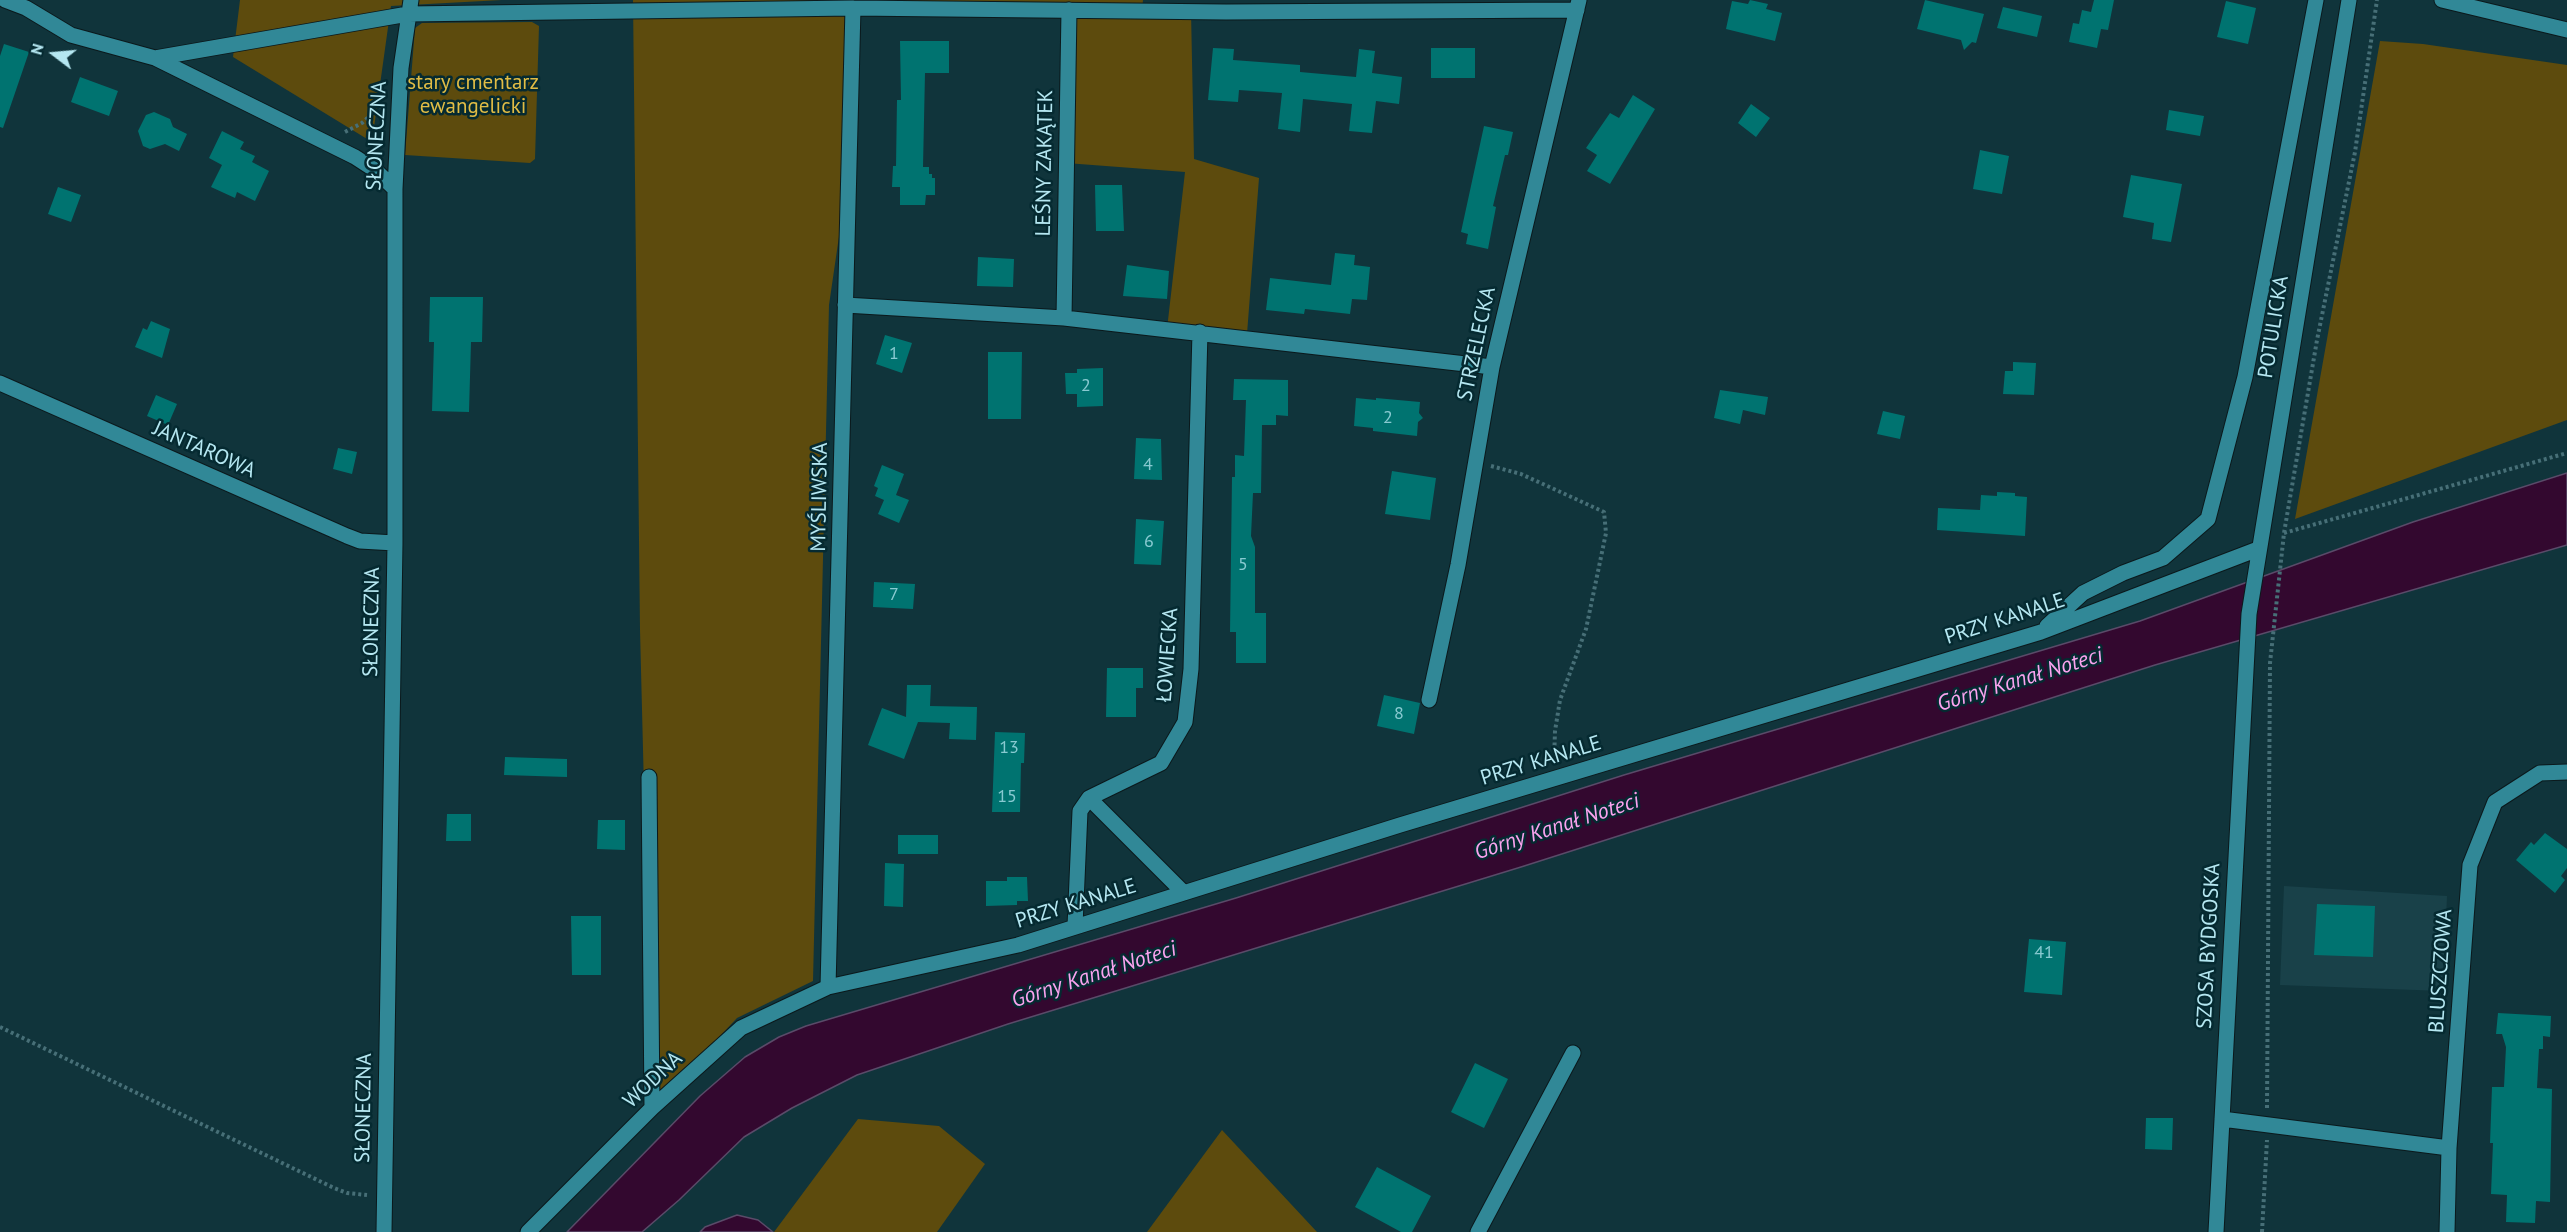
<!DOCTYPE html>
<meta charset="utf-8">
<style>
body{margin:0}
#map{position:relative;width:2567px;height:1232px;overflow:hidden;background:#10343b;font-family:"PT Sans",sans-serif}
canvas{display:block}
.north{position:absolute;left:24px;top:24px;width:60px;height:60px;-webkit-text-stroke:4px #052a31;paint-order:stroke;rotate:286deg;font-size:16px;font-weight:700;line-height:24px;text-align:center;color:#b5e7f1}
.north::after{content:'';display:block;margin:auto;width:21px;height:27px;background:#b5e7f1;clip-path:polygon(50% 0,100% 100%,50% 72%,0 100%)}
</style>
<div id="map">
<canvas width="2567" height="1232"></canvas>
<div class="north">N</div>
</div>
<script>
const context = document.querySelector('canvas').getContext('2d');
context.lineJoin = 'round';
function fillPath(path, color) {
  context.fillStyle = color;
  context.fill(path, 'evenodd');
}
function trace(path, color, width, dash) {
  context.strokeStyle = color;
  context.lineWidth = width;
  context.lineCap = dash ? 'butt' : 'round';
  context.setLineDash(dash || []);
  context.stroke(path);
}
function write(font, color, halo, rows, align = 'center') {
  context.font = font + ' "PT Sans",sans-serif';
  context.lineWidth = 5;
  context.setLineDash([]);
  context.textBaseline = 'middle';
  context.strokeStyle = halo;
  context.fillStyle = color;
  for (const [text, x, y, turn = 0] of rows) {
    context.save();
    context.translate(x, y);
    context.rotate((+turn || 0) * Math.PI / 180);
    context.textAlign = isNaN(turn) ? turn : align;
    if (halo) context.strokeText(text, 0, 0);
    context.fillText(text, 0, 0);
    context.restore();
  }
}
const built = new Path2D(`
 M2284,886L2447,896L2443,991L2280,985Z`);
const green = new Path2D(`
 M240,0H502L391,6L372,142L233,57Z
 M633,0H1143L1142,10L1191,11L1194,159L1259,178L1247,334L1167,329L1185,172L1066,163L1069,10L848,1L849,168L829,305L813,981L737,1018L652,1108L640,630Z
 M532,22L539,26L535,159L530,163L405,155L415,28L422,23Z
 M2380,41L2423,44L2567,65V420L2295,519Z
 M858,1119L939,1126L985,1164L937,1232H774Z
 M1222,1130L1317,1232H1147Z`);
const water = new Path2D(`
 M2567,473V545L2155,665L1521,867L1008,1024L857,1075L792,1108L744,1137L679,1200L642,1232H567L700,1096L745,1057L779,1037L806,1026L1236,898L1624,775L2140,621L2413,522Z
 M737,1215L758,1220L773,1232H700L705,1227Z`);
const building = new Path2D(`
 M1750,0L1768,4L1766,9L1782,13L1775,41L1726,29L1732,1L1748,4Z
 M1925,0L1984,14L1976,43L1972,42L1964,50L1961,40L1917,29Z
 M2094,0H2114L2108,30L2101,29L2097,48L2069,42L2073,23L2079,24L2082,10L2091,12Z
 M2226,1L2256,8L2248,44L2217,37Z
 M2003,7L2042,16L2037,37L1997,28Z
 M900,41H949V73H925L923,167H929V174H932V178H935V195H926L925,205H900V187H892L893,166H896L897,100H901Z
 M4,44L29,52L3,128L0,127V56Z
 M1213,48L1234,49L1233,60L1300,65V72L1356,77L1359,49L1375,51L1372,73L1402,77L1399,104L1376,101L1372,133L1349,131L1352,104L1303,99L1300,132L1278,129L1282,93L1239,90L1238,102L1208,100Z
 M1431,48H1475V78H1431Z
 M80,77L118,91L109,116L71,102Z
 M1633,95L1655,109L1610,184L1587,171L1597,155L1586,148L1610,113L1619,118Z
 M1751,104L1770,118L1756,137L1738,123Z
 M2169,110L2204,116L2200,136L2166,130Z
 M154,112L170,119L173,127L187,134L179,151L165,144L150,149L143,146L138,131L146,115Z
 M1484,126L1513,132L1508,155H1505L1493,206L1496,207L1488,249L1466,244L1468,234L1461,232Z
 M222,131L244,142L240,149L255,156L252,162L269,171L255,201L237,192L235,198L211,187L222,165L209,158Z
 M1980,150L2009,156L2002,194L1973,189Z
 M2131,175L2182,184L2171,242L2152,239L2154,223L2123,217Z
 M1095,185H1122L1124,231H1096Z
 M58,187L81,195L71,222L48,214Z
 M1335,253L1355,255L1354,265L1370,267L1367,300L1352,299L1350,314L1305,309L1304,314L1266,310L1270,278L1331,285Z
 M978,257L1014,259L1013,287L977,286Z
 M1127,265L1169,271L1167,299L1123,296Z
 M430,297H483L482,342H471L469,412L432,411L434,342H429Z
 M151,321L170,329L162,358L135,347L143,328L147,330Z
 M885,335L912,343L902,373L876,364Z
 M988,352H1022L1021,419H988Z
 M2013,362L2036,363L2034,395L2003,394L2005,371H2013Z
 M1103,368V406L1077,407V394H1066L1065,373H1077V369Z
 M1234,379L1288,380V416L1276,415V425H1262L1261,493H1253L1251,536L1255,547V613H1266V663H1236V632H1230L1232,477H1235V455L1244,456L1246,400H1233Z
 M1720,390L1768,397L1765,415L1743,410L1740,424L1714,418Z
 M156,395L177,404L168,425L147,416Z
 M1356,398L1376,400V398L1420,402L1419,413L1423,418L1418,422L1417,436L1373,431V428L1354,426Z
 M1883,411L1905,416L1900,439L1877,434Z
 M1136,438L1161,439L1162,480L1134,479Z
 M338,448L357,452L352,474L333,469Z
 M882,465L904,474L896,495L909,500L899,523L878,514L884,500L875,496L878,488L874,486Z
 M1392,471L1436,478L1430,520L1385,514Z
 M1997,492L2015,493V496L2027,497L2025,536L1937,530L1938,508L1980,510L1981,495L1997,496Z
 M1136,519L1164,521L1161,565L1134,564Z
 M874,582L915,584L913,609L873,607Z
 M1107,668H1143V688H1136V717H1106Z
 M907,685H931L930,706L977,707L976,740L949,739L950,723L918,722L904,759L868,745L882,708L906,717Z
 M1384,695L1420,703L1414,734L1377,726Z
 M995,732L1025,733L1024,763H1021L1020,812H992Z
 M505,757L567,759V777L504,775Z
 M447,814H471V841H446Z
 M598,820H625V850L597,849Z
 M2545,833L2567,849V868L2561,876L2565,880L2555,893L2516,860L2531,842L2534,845Z
 M898,835H938V854H898Z
 M885,863L904,864L903,907L884,906Z
 M1007,877H1027L1028,901H1017V905L986,906V881H1007Z
 M2317,904L2375,906L2373,957L2314,955Z
 M571,916H601V975H572Z
 M2029,939L2066,942L2062,995L2024,992Z
 M2498,1013L2551,1016L2550,1037L2543,1036V1049H2539L2537,1088L2552,1089L2550,1202L2536,1201L2535,1223L2506,1222L2507,1195L2491,1194L2493,1143H2490L2492,1087H2504L2506,1047L2502,1034H2496Z
 M1475,1063L1508,1079L1484,1128L1451,1112Z
 M2146,1118H2173L2172,1150L2145,1149Z
 M1377,1167L1431,1196L1412,1232H1401L1355,1207Z`);
const path = new Path2D(`
 M345,132L362,123L382,105
 M1491,466L1521,474L1604,512L1606,533L1586,629L1560,700L1555,731L1554,761
 M2284,533L2567,453
 M0,1027L334,1188L347,1193L367,1195
 M2267,1108L2270,663L2284,533L2317,340L2355,152L2377,0
 M2262,1232L2267,1140`);
const minor = new Path2D(`
 M5,0L26,8L71,35L155,58L408,14L853,8L1226,12L1577,10
 M2442,0L2567,30
 M155,58L355,157L375,170L395,189
 M845,305L1064,318L1492,367
 M1064,318L1069,10
 M0,383L347,536L360,541L395,543
 M2047,626L2083,593L2123,573L2163,558L2208,519L2245,377L2316,0
 M1429,700L1458,565L1492,367L1579,0
 M649,777L652,1108
 M1089,798L1184,893
 M1075,926L1080,811L1089,798L1161,763L1185,722L1191,669L1200,332
 M828,987L853,8
 M2222,1119L2449,1148
 M384,1232L395,543V189L401,68L411,0
 M528,1232L652,1108L741,1028L828,987L1018,945L1400,825L2041,632L2258,549
 M1478,1232L1573,1053
 M2216,1232L2249,614L2349,0
 M2447,1232L2449,1148L2470,865L2495,802L2540,773L2567,772`);
const numberNames = [
 ["1",894,354],
 ["2",1086,386],
 ["2",1388,418],
 ["4",1148,465],
 ["6",1149,542],
 ["5",1243,565],
 ["7",894,595],
 ["8",1399,714],
 ["13",1009,748],
 ["15",1007,797],
 ["41",2044,953]
];
const parkNames = [
 ["stary cmentarz",473,83],
 ["ewangelicki",473,107]
];
const streetNames = [
 ["SŁONECZNA",377,136,-87],
 ["LEŚNY ZAKĄTEK",1045,163,-89],
 ["POTULICKA",2274,327,-81],
 ["STRZELECKA",1477,344,-78],
 ["JANTAROWA",204,450,24],
 ["MYŚLIWSKA",820,497,-89],
 ["PRZY KANALE",2005,619,-18],
 ["SŁONECZNA",372,622,-89],
 ["ŁOWIECKA",1168,655,-86],
 ["PRZY KANALE",1541,761,-17],
 ["PRZY KANALE",1076,904,-17],
 ["SZOSA BYDGOSKA",2209,946,-87],
 ["BLUSZCZOWA",2441,971,-86],
 ["WODNA",653,1080,-43],
 ["SŁONECZNA",364,1108,-89]
];
const waterNames = [
 ["Górny Kanał Noteci",2020,680,-17],
 ["Górny Kanał Noteci",1557,827,-18],
 ["Górny Kanał Noteci",1094,975,-18]
];
fillPath(built, '#194149');
fillPath(green, '#5d4b0d');
fillPath(water, '#33082f');
trace(water, '#5a4b69', 1.5);
fillPath(building, '#007370');
trace(minor, '#0b191c', 17);
trace(path, '#476f77', 4, [3, 3]);
trace(minor, '#318897', 15);
write('18px', '#88cad1', null, numberNames);
write('21px', '#e0bc45', '#052a31', parkNames);
write('21px', '#b5e7f1', '#052a31', streetNames);
write('italic 22px', '#faa3ef', '#052a31', waterNames);
</script>
